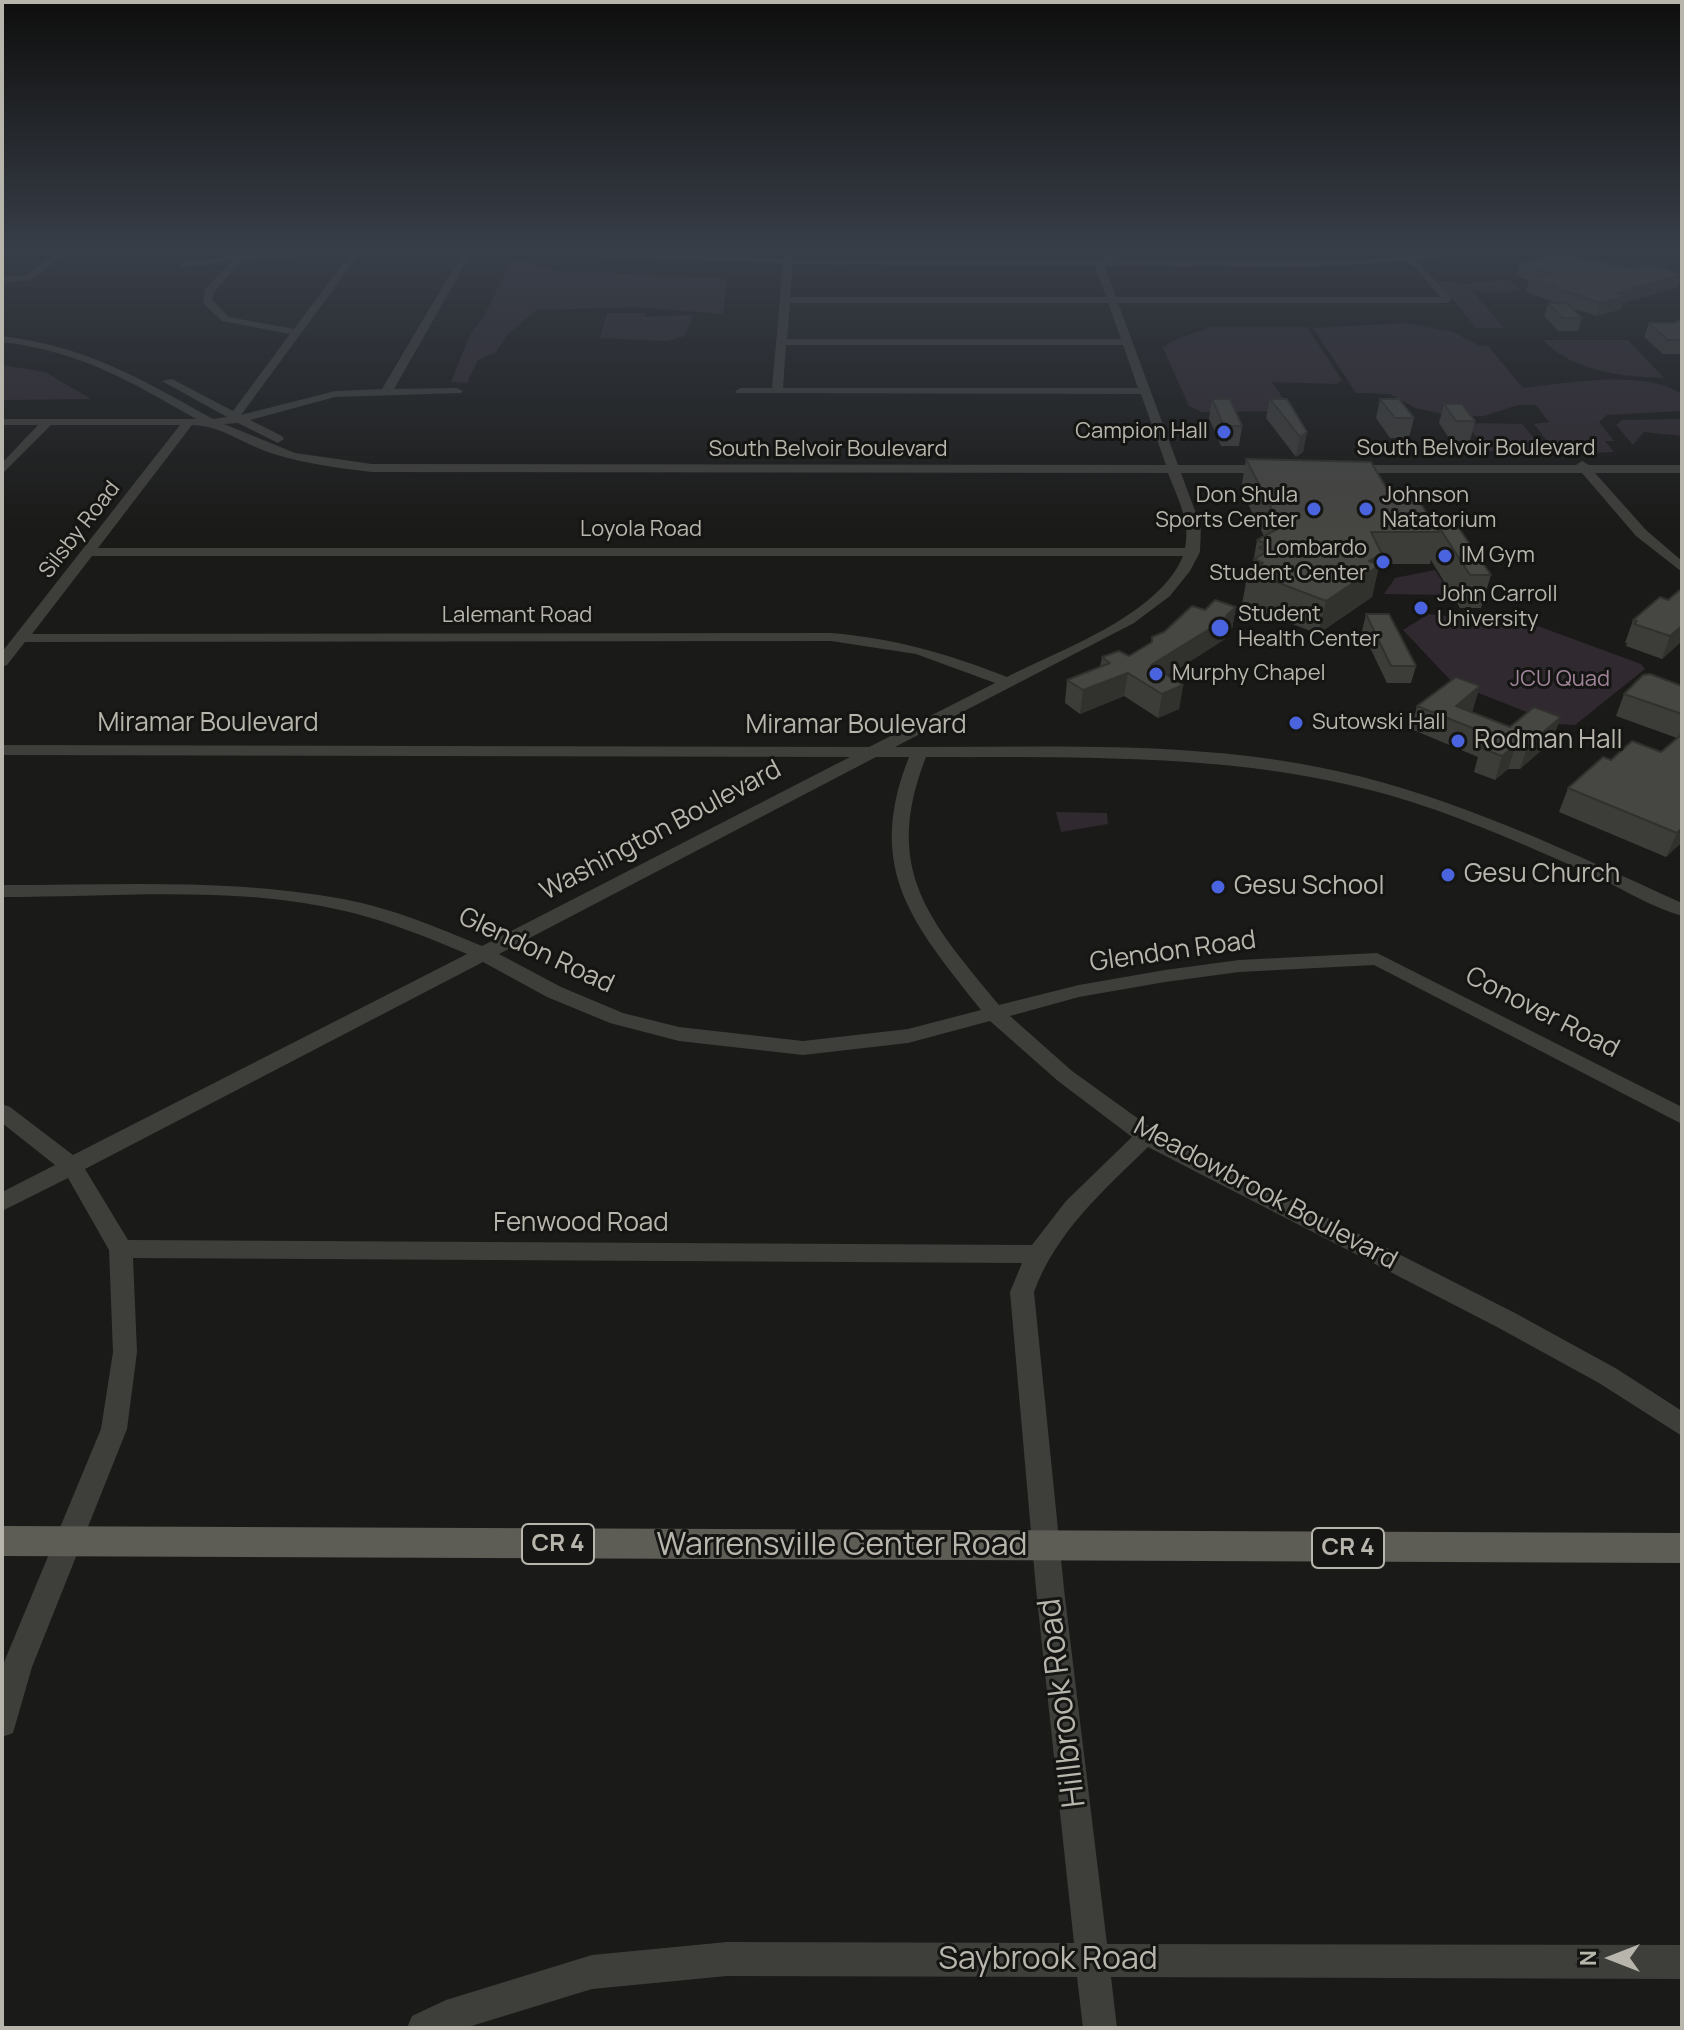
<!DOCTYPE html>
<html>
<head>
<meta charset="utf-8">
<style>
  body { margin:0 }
  #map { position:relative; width:1684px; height:2030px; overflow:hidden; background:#1a1a18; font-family:Manrope,sans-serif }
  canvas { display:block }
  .frame { position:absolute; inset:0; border:4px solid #b8b6ac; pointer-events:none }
  .north { position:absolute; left:1572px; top:1918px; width:80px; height:80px; -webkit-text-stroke:6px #151513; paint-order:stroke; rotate:270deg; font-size:22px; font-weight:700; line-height:32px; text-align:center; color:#b8b6ac }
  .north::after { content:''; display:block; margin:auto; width:28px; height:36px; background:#b8b6ac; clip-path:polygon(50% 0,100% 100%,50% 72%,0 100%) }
</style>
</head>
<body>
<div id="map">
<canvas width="1684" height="2030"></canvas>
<div class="frame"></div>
<div class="north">N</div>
</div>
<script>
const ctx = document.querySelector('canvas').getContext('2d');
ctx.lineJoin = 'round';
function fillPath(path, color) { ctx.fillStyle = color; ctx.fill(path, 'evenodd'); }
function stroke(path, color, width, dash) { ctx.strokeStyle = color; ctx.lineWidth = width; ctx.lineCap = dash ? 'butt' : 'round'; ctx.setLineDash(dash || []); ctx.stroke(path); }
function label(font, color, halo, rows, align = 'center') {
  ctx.font = font + ' Manrope,sans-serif'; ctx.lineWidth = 6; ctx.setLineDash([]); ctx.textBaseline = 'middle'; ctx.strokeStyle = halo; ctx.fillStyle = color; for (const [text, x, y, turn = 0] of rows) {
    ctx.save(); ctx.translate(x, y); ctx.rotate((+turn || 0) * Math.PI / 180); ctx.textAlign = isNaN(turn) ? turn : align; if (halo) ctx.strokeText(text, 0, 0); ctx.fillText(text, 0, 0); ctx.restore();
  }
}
const green = new Path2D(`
  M520 259 554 271 721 278 727 282 723 314 636 307 536 310 507 335 496 352 478 360 467 383 451 382 471 332 482 320 511 262Z
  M1502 280 1510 281 1520 290 1496 293 1471 290 1504 328H1476L1438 281 1465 284Z
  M607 313H645V317L693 315 685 336 667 341 600 338Z
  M1406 323 1453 332 1478 345 1488 346 1523 388C1567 383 1643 369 1682 394V411L1607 415 1599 422 1614 441H1605L1614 452 1563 454 1555 451 1534 424 1549 422 1536 405H1518L1484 416H1453L1415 408 1390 394 1356 393 1313 328Z
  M1211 327H1307L1342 380 1336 384 1272 382 1292 411 1202 412 1189 406 1163 348 1170 342Z
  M1543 340H1628L1664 378C1623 377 1572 371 1543 340Z
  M2 365 45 372 91 399 2 400Z
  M1682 419V436L1644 432 1633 445 1616 425 1622 420Z
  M1470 423 1522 424 1545 451H1487L1467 425Z
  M1435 570 1451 595 1384 594 1395 578Z
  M1429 614 1535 625 1641 664 1645 669 1575 725 1557 724 1453 683 1403 630Z
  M1056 812 1107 813 1108 824 1061 832Z`);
const minor = new Path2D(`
  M63 248H73L32 280 2 283V277L26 275Z
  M355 248 558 249 784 258V251L789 248 794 251 793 259 1097 260 1122 248H1133L1112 260H1353L1486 248 1416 261 1452 298 1448 303H1118L1178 465H1270L1276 469 1270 473H1181L1201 527 1200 552 1190 571 1170 596 1134 623 895 747C1042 748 1192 739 1337 771 1458 798 1570 852 1682 903V916C1654 908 1626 891 1599 878 1546 854 1492 830 1436 810 1269 751 1101 758 926 757 881 871 931 922 999 1005L1079 985 1165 970 1239 960 1377 953 1682 1107V1124L1374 965 1239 972 1165 982 1079 997 1010 1016 1072 1071 1154 1130 1515 1313 1617 1369 1682 1411V1436L1599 1383 1497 1327 1148 1147C1103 1191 1056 1232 1034 1292L1064 1589 1107 1944 1682 1945V1979L1111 1977 1117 2028H1083L1077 1977 727 1976 592 1989 465 2028H407L412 2016 446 2000 592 1955 727 1942 1074 1943 1036 1589 1010 1292 1022 1263 133 1258 137 1352 127 1429 32 1667 13 1733 2 1737V1667L101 1429 113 1352 109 1250 68 1178 2 1211V1192L55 1165 2 1123V1104L10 1107 73 1155 467 954C427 937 387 921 345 911 237 885 113 897 2 897V885C116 885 231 878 343 899 391 908 437 927 482 946L850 757 2 755V745L869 747 995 683 916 654 831 641 25 642 7 665 2 667V652L180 425H51L2 474V463L38 425H2V419H196C128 380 82 352 2 342V336C88 347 139 378 213 419L227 417 162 381 172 379 233 411 290 334 222 321 203 303 205 290 230 262 182 267 179 262 236 255 242 251 246 254ZM463 252 382 389 335 391 241 415 360 253ZM472 252 783 264 772 388H741L735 391 737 393 1141 394 1166 465 372 464 295 453 224 424 238 423 278 443 284 439 282 436 250 420 335 397 461 393 463 391 457 388 394 389ZM350 254 294 329 229 317 212 300 215 291 241 260ZM1404 262 1416 268 1440 297H1116L1105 266 1310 267ZM793 264 1095 266 1106 297H790ZM790 303H1108L1121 339H787ZM786 345H1123L1138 388H783ZM192 425C221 425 246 446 274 454 306 464 339 468 372 472L1168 473C1177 497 1191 522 1185 548H98ZM92 556H1183C1159 615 1062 649 1007 677 949 654 893 638 831 633L32 634ZM876 757H909C864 870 914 925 981 1010L908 1029 803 1041 679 1027 623 1013 561 987 499 954ZM483 962 547 997 610 1023 679 1041 803 1055 908 1043 990 1021 1058 1081 1132 1137 1066 1201 1032 1245 128 1240 85 1169Z
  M1582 461 1589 465H1682V473H1595L1646 530 1682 561V572L1636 536 1582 473H1350L1344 469 1350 465H1576Z`);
const major = new Path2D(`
  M2 1526 1682 1533V1563L2 1556Z`);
const wall = new Path2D(`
  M1520 263 1678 287 1623 303 1622 309 1596 316 1573 308 1582 318 1578 331H1558L1544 316 1548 303H1557L1526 292 1529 281 1516 276Z
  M1682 319V354H1663L1644 337 1649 323H1673Z
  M1212 399 1242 426 1239 446H1221L1209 418Z
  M1270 399 1307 432 1303 452 1296 457 1266 418Z
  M1380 399 1414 418 1409 438H1390L1376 418Z
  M1444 404 1475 421 1470 441H1451L1439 423Z
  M1246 459 1394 501 1434 525 1435 521 1491 575 1481 608H1460L1431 560 1430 564H1379L1372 597 1318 634 1242 604 1248 571 1252 569 1257 540 1264 536 1241 490Z
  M1682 589V641L1662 659 1626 646 1627 643H1625L1633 620 1668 600Z
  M1236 607 1232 629 1226 635 1225 639 1167 676 1183 685 1179 709 1158 718 1124 696 1080 714 1065 703 1067 680 1100 667 1102 657 1129 656 1151 643 1152 637Z
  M1366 614 1416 666 1411 683H1387L1362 631Z
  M1682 686V842L1666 857 1559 812 1568 788 1611 760 1661 752 1677 738 1616 716 1624 694Z
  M1417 706 1473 710 1471 711 1510 727 1552 741 1520 769H1508L1495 780 1474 772 1478 757 1411 729Z`);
const shadedWall = new Path2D(`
  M1682 275 1678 287 1623 303 1622 309 1596 316 1600 303 1617 293Z
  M1307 432 1303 452 1296 457 1300 437Z
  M1382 554 1372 597 1318 634 1326 601 1369 561Z
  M1236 607 1232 629 1226 635 1225 639 1150 687 1151 665Z
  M1682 623V641L1662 659 1670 636Z
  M1128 673 1124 696 1080 714 1083 690Z
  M1183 685 1179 709 1158 718 1162 694Z
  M1480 686 1473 710 1458 722 1456 706Z
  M1561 717 1552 741 1520 769 1528 745Z
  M1516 745 1508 769 1495 780 1502 756Z
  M1682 828V842L1666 857 1677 833Z`);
const building = new Path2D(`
  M1560 253 1628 268 1651 264 1682 275 1617 293 1626 296 1600 303 1530 279 1551 274 1520 263Z
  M1548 303H1567L1582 318H1562Z
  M1682 319V340H1668L1649 323H1673Z
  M1212 399H1230L1242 426H1224Z
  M1270 399H1287L1307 432 1300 437Z
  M1380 399H1399L1414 418H1395Z
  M1444 404H1462L1475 421H1456Z
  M1246 459 1371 462 1394 501H1419L1439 532H1371L1382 554 1369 561 1380 565 1326 601 1248 571 1263 563 1254 559 1268 551 1259 548 1267 544 1257 540 1281 527Z
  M1435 521H1454L1491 575H1470Z
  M1681 589H1682V626L1670 636 1634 624 1637 621 1633 620 1660 597 1668 600Z
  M1215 600 1236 607 1226 616 1229 617 1151 665 1183 685 1162 694 1128 673 1083 690 1067 680 1110 663 1102 657 1119 651 1129 656 1152 642V637L1164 632 1192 606 1205 610Z
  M1366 614H1389L1416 666H1391Z
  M1650 674 1682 686V714L1624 694 1643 675Z
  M1456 677 1480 686 1456 706 1510 727 1534 707 1561 717 1528 745H1516L1502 756 1481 748 1495 737 1417 706Z
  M1682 734V828L1677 833 1568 788 1603 757 1611 760 1632 741 1661 752Z`);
const markers = [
  [1224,432,8,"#4a64e0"],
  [1314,509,8,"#4a64e0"],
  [1366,509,8,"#4a64e0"],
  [1445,556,8,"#4a64e0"],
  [1383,562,8,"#4a64e0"],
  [1421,608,8,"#4a64e0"],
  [1220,628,10,"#4a64e0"],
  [1156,674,8,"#4a64e0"],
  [1296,723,8,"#4a64e0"],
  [1458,741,8,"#4a64e0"],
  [1448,875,8,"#4a64e0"],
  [1218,887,8,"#4a64e0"]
];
const farPoinames = [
  ["Campion Hall",1208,432,"right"],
  ["Don Shula",1298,496,"right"],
  ["Sports Center",1298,521,"right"],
  ["Johnson",1382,496],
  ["Natatorium",1382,521],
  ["Lombardo",1367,549,"right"],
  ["Student Center",1367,574,"right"],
  ["IM Gym",1461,556],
  ["John Carroll",1437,595],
  ["University",1437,620],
  ["Student",1238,615],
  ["Health Center",1238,640],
  ["Murphy Chapel",1172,674],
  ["Sutowski Hall",1312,723]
];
const farStreetnames = [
  ["South Belvoir Boulevard",1476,449],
  ["South Belvoir Boulevard",828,450],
  ["Silsby Road",80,530,-52],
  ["Loyola Road",641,530],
  ["Lalemant Road",517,616]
];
const farParknames = [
  ["JCU Quad",1560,680]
];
const shields = [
  [558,1544,72],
  [1348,1548,72]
];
const shieldNames = [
  ["CR 4",558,1544],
  ["CR 4",1348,1548]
];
const streetNames = [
  ["Miramar Boulevard",208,724],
  ["Miramar Boulevard",856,726],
  ["Washington Boulevard",661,831,-28],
  ["Glendon Road",536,951,25],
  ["Glendon Road",1173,952,-8],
  ["Conover Road",1542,1013,27],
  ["Meadowbrook Boulevard",1265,1194,28],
  ["Fenwood Road",581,1224]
];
const poiNames = [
  ["Rodman Hall",1474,741],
  ["Gesu Church",1464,875],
  ["Gesu School",1234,887]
];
const nearStreetnames = [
  ["Warrensville Center Road",842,1546],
  ["Hillbrook Road",1063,1703,-97],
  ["Saybrook Road",1048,1960]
];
fillPath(green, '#30292f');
fillPath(minor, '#3e3e3a');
fillPath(major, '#5d5d56');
fillPath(wall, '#3c3c39');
fillPath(shadedWall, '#31312e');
fillPath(building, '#464642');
stroke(building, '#31312e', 2);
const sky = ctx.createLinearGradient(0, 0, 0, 532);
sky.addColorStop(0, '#0e0e0d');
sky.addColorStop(0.47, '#383e48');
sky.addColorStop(1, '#383e4800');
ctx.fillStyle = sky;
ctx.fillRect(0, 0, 1684, 532);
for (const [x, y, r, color] of markers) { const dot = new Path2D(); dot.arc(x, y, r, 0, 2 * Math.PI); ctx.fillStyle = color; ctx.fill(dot); stroke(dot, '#151513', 3); }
label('22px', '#b8b6ac', '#151513', farPoinames, 'left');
label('22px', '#b8b6ac', '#151513', farStreetnames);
label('22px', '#a1859b', '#151513', farParknames);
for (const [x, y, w] of shields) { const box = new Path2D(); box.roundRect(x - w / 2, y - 20, w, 40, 6); ctx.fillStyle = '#151513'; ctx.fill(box); stroke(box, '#b8b6ac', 2); }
label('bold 24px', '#b8b6ac', null, shieldNames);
label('26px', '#b8b6ac', '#151513', streetNames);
label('26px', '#b8b6ac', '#151513', poiNames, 'left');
label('32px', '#b8b6ac', '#151513', nearStreetnames);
</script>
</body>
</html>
